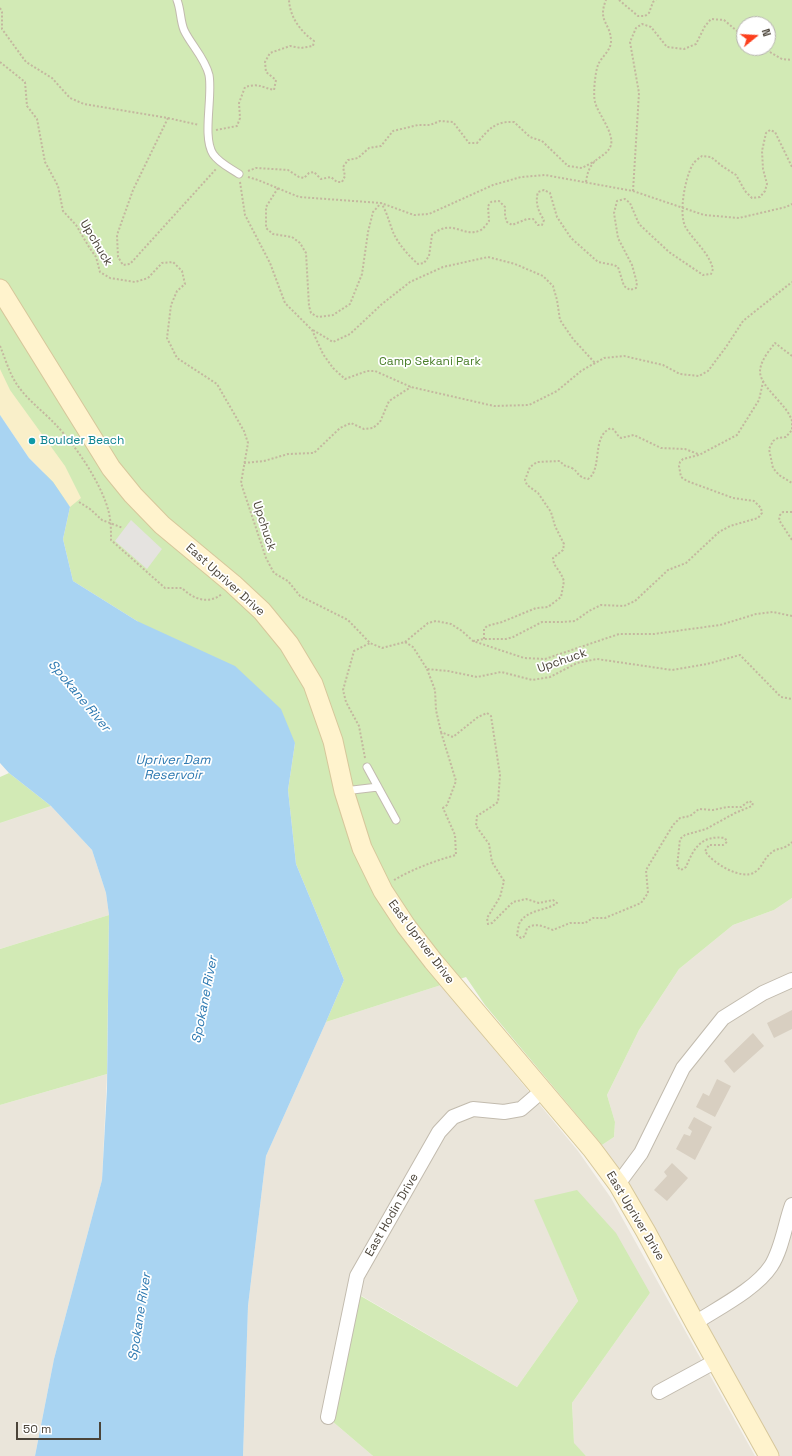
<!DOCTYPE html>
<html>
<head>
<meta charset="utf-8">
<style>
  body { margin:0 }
  #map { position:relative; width:792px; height:1456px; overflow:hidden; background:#f6f3ec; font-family:"Space Grotesk",sans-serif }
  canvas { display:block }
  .north { position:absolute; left:736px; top:16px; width:40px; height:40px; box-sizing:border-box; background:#fff; border:1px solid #b7b4b0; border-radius:50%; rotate:72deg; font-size:11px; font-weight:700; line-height:16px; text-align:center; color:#4b4439 }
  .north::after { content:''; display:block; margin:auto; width:14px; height:18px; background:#fc3f1d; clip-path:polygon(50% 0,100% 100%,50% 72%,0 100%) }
  .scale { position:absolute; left:16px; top:1422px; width:85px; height:18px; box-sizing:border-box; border:2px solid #4b4439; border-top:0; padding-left:5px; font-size:12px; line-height:14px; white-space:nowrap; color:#4b4439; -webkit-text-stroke:3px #fff; paint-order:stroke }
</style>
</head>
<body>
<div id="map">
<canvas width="792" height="1456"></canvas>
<div class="north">N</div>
<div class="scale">50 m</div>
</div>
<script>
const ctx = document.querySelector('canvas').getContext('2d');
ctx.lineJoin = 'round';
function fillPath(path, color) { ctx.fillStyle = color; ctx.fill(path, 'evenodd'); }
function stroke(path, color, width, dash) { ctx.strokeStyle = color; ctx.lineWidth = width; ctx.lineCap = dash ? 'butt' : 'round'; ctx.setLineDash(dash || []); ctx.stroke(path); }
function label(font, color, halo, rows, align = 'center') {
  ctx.font = font + ' "Space Grotesk",sans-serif'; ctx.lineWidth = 3.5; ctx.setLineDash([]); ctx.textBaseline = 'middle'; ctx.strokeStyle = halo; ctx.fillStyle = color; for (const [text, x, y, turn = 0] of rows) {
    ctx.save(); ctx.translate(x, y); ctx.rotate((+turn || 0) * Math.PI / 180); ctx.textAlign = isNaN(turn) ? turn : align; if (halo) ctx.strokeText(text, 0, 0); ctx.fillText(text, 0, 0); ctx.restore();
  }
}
const residential = new Path2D(`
  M51 806 92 850 106 893 109 915 0 949V823Z
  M792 898V1456H779L602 1145 614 1137 615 1122 607 1095 639 1030 679 969 733 925 774 910Z
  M441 985 578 1151 611 1198 755 1456H586L574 1444 572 1403 650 1293 535 1200 578 1301 517 1387 360 1295 332 1421 373 1456H243L248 1306 266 1156 326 1022Z
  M107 1074 102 1180 54 1359 35 1456H0V1105Z`);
const green = new Path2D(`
  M0 0H792V898L774 910 733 925 679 969 639 1030 607 1095 615 1122 614 1137 602 1145 485 1005 466 977 326 1022 344 980 296 864 288 790 295 743 137 621 73 581 63 539 70 507 0 415ZM744 24H768V48H744Z
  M9 773 51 806 0 823V777Z
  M109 915 107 1074 0 1105V949Z
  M577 1190 616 1233 650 1293 572 1403 574 1443 586 1456H373L332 1421 359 1295 517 1387 578 1301 534 1200Z`);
const sand = new Path2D(`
  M0 369 10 390 65 466 81 498 70 507 53 482 29 458 0 415Z`);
const parking = new Path2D(`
  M131 520 162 549 147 569 115 541Z`);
const water = new Path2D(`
  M0 415 29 458 53 482 70 507 63 539 73 581 137 621 235 666 281 709 295 743 288 790 296 864 344 980 326 1022 266 1156 248 1306 243 1456H35L54 1359 102 1180 107 1089 109 915 106 893 92 850 51 806 9 773 0 763Z`);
const building = new Path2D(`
  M792 1010V1029L774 1038 767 1023Z
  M753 1033 764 1046 734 1073 724 1061Z
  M717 1079 731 1086 715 1117 696 1107 703 1093 709 1096Z
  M694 1117 712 1127 695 1160 676 1149 684 1134 690 1136 692 1131 688 1128Z
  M672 1163 688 1178 667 1201 654 1190 667 1176 664 1172Z`);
const path = new Path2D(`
  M619 0 638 16H645L649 13 653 2 656 0
  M0 8 2 12V29L26 62 52 78 70 98 84 104 168 118 199 125
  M763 48 782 59 792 60
  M0 62 25 82 27 106 37 119 45 162 58 186 63 211 76 225 89 247 96 257 100 272 110 278 135 282 148 278 162 263 173 262 182 271 185 284 177 291 171 305 167 338 177 358 217 384 244 431 248 443 241 483 266 558 274 573 288 581 300 596 348 620 370 643 382 648 405 642 413 647 427 669 448 671 477 677 501 672 532 680 550 677 577 663 597 659 672 670 707 664 740 655 781 697 792 699
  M168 118 133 190 117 235 118 257 123 265 130 264 216 169
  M216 130 237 126 240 118 239 103 245 87C260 83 260 87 274 90L276 80 266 72 265 62 270 53 290 46 301 48 313 46 314 41C300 31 290 17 289 0
  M248 171 256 168 288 170 299 177 304 178 309 173 314 172 321 179 331 177 337 182H342L345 176 343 167 348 160 358 158 369 148 381 146 393 131 418 125H430L440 121 453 122 469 143H477C489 129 495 121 514 122L530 137 542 141 568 166 582 168 595 161
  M248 177 258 180 299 197 381 203 414 215 429 214 493 185 521 177 545 175 633 191 704 215 739 218 786 207 792 204
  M240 182 245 215 270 263 285 303 312 330 323 354 333 368 345 379 367 371H375L411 387 494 406 529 405 557 391 581 371 604 358 624 356 663 365 680 374 699 376 708 371 726 347 743 321 792 282
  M586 182C587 174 589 168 594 162 600 156 608 154 611 145 614 132 598 114 595 102 593 94 595 73 598 65 601 57 611 51 611 41 611 23 597 22 606 0
  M278 188 266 207V228L273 234 292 237 300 243 306 253 309 306 311 313 318 317 333 315 350 304 362 274 368 232 373 212 381 203C387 212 389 222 393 232 398 244 409 256 418 264L424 263 429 256 432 235C453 217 463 239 481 230 484 228 487 224 489 221L488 206 491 202 499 201 505 207V216L507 222 512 225 527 219H533L538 225H542L544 220C538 211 535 202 538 192L544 190 550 193 557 217 571 238 598 262 614 265 618 267 624 286 630 290 636 288 637 283 632 265 618 238 614 213 617 201 625 199 630 203 639 224 669 252 703 275 711 274 713 269C709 253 695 242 686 228 678 215 685 177 693 164 695 161 699 158 702 156L711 157 722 166 736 175 745 191 752 198 760 197 765 191 767 184 763 169 762 151 766 133 770 130 775 132 792 167
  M633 191 639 93 630 42 636 28 642 24 651 27 667 47 684 49 696 44 705 26 711 19 724 20 744 37
  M313 330 333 342 350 334 382 304 410 282 443 267 488 257 515 264 543 276 553 286 557 300 560 320 573 339 595 363
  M0 346C5 358 9 372 16 383 26 399 43 411 56 425 76 446 102 484 109 513 111 522 111 531 111 540L165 588H182C193 599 208 605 222 594
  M792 356 775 343C769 351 760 361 760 372 761 388 787 404 792 421 792 424 792 428 792 430L786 437 778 438 773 441 769 449 773 468 779 475 792 483
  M244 463 264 461 288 454 314 453 340 428 351 423 364 429 373 428 380 422 389 401 411 387
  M79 502 90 509 102 520 123 528
  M792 512H783L780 515 779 520 792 540
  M484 639V629L487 626 502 622 536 608 548 607 561 597 564 581 561 574 554 564 553 558 563 550 564 544 555 526 551 512 538 493 527 485 525 480 530 467 537 462 560 461C566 468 565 465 572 468 579 472 577 477 588 479 603 469 591 436 611 428 616 430 616 435 621 438L634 435 661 448 685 449 698 454
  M473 641 484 639H506L513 637 542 622H562L575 621 589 611 601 605 624 606 635 601 668 570 686 563 719 532 730 526 758 518 762 513 761 508 754 501 733 498 687 481 681 477 679 466 680 462 683 459 699 455 737 435 759 400 763 382
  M405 642 428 623 436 621 451 624 462 631 473 641 524 658 545 659 619 634H654L720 625 756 614 773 612 792 616
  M427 669 435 690 436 710 441 732 453 737 478 717 487 713 491 716 500 775 498 802 491 807 477 816 476 826 489 844 492 862 504 881 500 897 487 918 488 924 492 923 513 902 526 899 539 903 553 900 557 903C546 911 529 909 520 922 518 926 518 931 517 935L521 938 525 936 527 928C536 922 544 927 553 930L570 923H585L593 918H605L641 903 648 893 646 870 673 825 680 818 690 816 699 809 713 810 727 807H741L749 801 753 803 752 806 735 813 706 829 685 835 680 839 677 867 681 870 686 867C694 847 702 835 725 838L727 842 723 845H709L705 851C712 863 742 881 755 872 762 868 764 858 771 853 777 847 783 851 792 842
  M365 758 359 726 346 702 343 690 354 651 370 643
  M394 880C413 869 434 861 456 855L455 835 443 808 447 805 456 781 441 732`);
const lane = new Path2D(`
  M177 0C181 10 180 20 184 30 191 45 205 58 209 75 213 96 202 137 213 154 219 163 230 168 239 174
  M367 767 396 820
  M344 791 378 787`);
const street = new Path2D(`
  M618 1184 641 1153 683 1068 723 1018 763 993 792 980
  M695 1323C718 1308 756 1289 771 1266 782 1249 785 1224 792 1205
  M659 1392 716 1361
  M328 1417 357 1276 439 1132 453 1117 473 1109 504 1112 521 1109 543 1090`);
const secondary = new Path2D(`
  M0 289 111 468 133 495 162 525 233 584 262 611 289 644 313 684 333 741 344 791 362 848 383 891 406 926 433 961 592 1149 618 1184 646 1232 695 1323 769 1456`);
const markers = [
  [32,441,4,"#0f9aa8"]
];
const streetNames = [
  ["Upchuck",96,243,59],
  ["Upchuck",264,526,72],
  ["East Upriver Drive",225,580,42],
  ["Upchuck",562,661,-19],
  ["East Upriver Drive",421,942,53],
  ["East Hodin Drive",392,1215,-60],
  ["East Upriver Drive",635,1216,59]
];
const parkNames = [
  ["Camp Sekani Park",430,362]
];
const cultureNames = [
  ["Boulder Beach",40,441]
];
const waterNames = [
  ["Spokane River",79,696,50],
  ["Upriver Dam",173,760],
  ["Reservoir",173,775],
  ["Spokane River",205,1000,-79],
  ["Spokane River",140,1317,-81]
];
fillPath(residential, '#eae5da');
fillPath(green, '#d2eab5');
fillPath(sand, '#f9efc9');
fillPath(parking, '#e5e3e0');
fillPath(water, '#a9d4f2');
fillPath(building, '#d8cfc1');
stroke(lane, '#c2bbae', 9);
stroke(street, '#c2bbae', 16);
stroke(secondary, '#d6c79b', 21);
stroke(path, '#c4b79f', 2, [2, 2]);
stroke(lane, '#fff', 7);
stroke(street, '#fff', 14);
stroke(secondary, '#fff3cd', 19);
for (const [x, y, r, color] of markers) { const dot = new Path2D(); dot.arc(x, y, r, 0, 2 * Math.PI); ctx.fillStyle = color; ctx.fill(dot); stroke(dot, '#fff', 1.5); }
label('12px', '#4b4439', '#fff', streetNames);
label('12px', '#4a7f2a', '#fff', parkNames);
label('12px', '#0d838f', '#fff', cultureNames, 'left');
label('italic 13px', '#2e7ab2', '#fff', waterNames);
</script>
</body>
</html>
